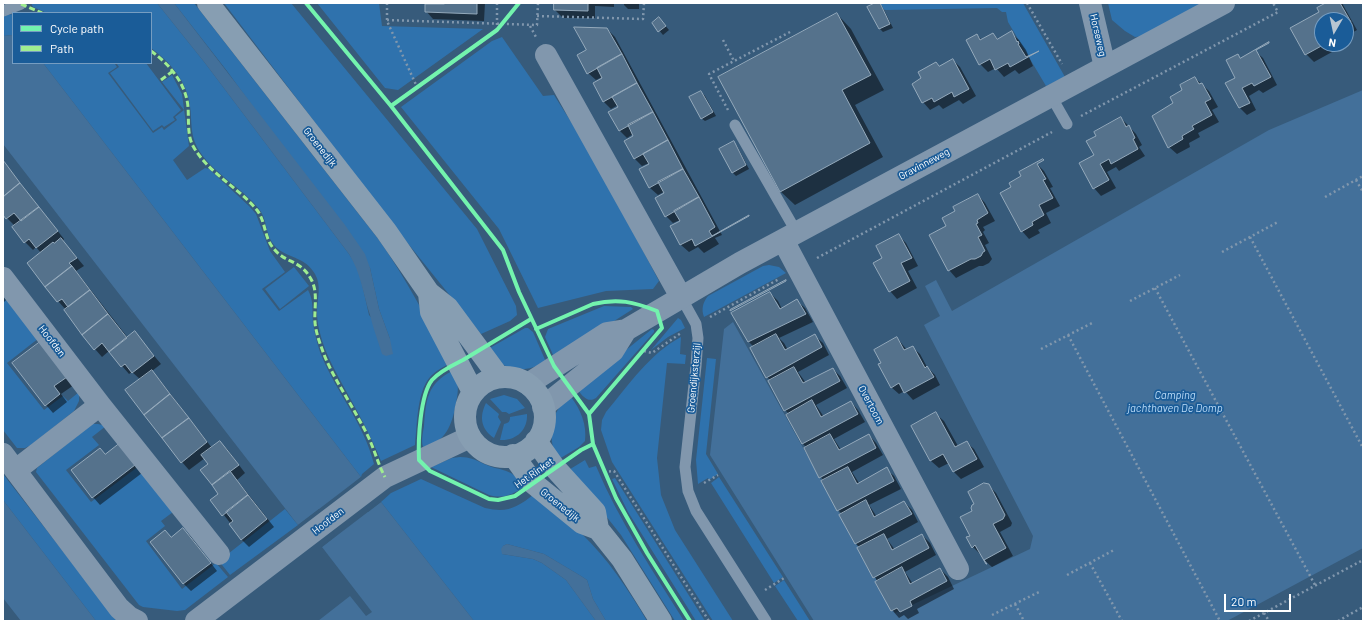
<!DOCTYPE html>
<html>
<head>
<meta charset="utf-8">
<style>
  body { margin:0 }
  #map { position:relative; width:1366px; height:624px; overflow:hidden; background:#375b7b; font-family:Barlow,sans-serif }
  canvas { display:block }
  .frame { position:absolute; inset:0; border:4px solid #fff; pointer-events:none }
  .legend { position:absolute; left:12px; top:12px; width:140px; height:52px; box-sizing:border-box; background:#1a5c98; border:1px solid #769dc1; margin:0; padding:5px 7px; list-style:none; font-size:12px; color:#fff }
  .legend li { display:flex; align-items:center; gap:8px; height:20px }
  .legend b { width:20px; border:1px solid #769dc1 }
  .north { position:absolute; left:1314px; top:12px; width:40px; height:40px; box-sizing:border-box; background:#1a5c98; border:1px solid #769dc1; border-radius:50%; rotate:189deg; font-size:11px; font-weight:700; line-height:16px; text-align:center; color:#fff }
  .north::after { content:''; display:block; margin:auto; width:14px; height:18px; background:#b9c6d1; clip-path:polygon(50% 0,100% 100%,50% 72%,0 100%) }
  .scale { position:absolute; left:1224px; top:594px; width:67px; height:18px; box-sizing:border-box; border:2px solid #fff; border-top:0; padding-left:5px; font-size:12px; line-height:14px; white-space:nowrap; color:#fff; -webkit-text-stroke:3px #1a5c98; paint-order:stroke }
</style>
</head>
<body>
<div id="map">
<canvas width="1366" height="624"></canvas>
<div class="frame"></div>
<ul class="legend">
<li><b style="height:5px;background:#73f3ae"></b>Cycle path</li>
<li><b style="height:5px;background:#9fed91"></b>Path</li>
</ul>
<div class="north">N</div>
<div class="scale">20 m</div>
</div>
<script>
const ctx = document.querySelector('canvas').getContext('2d');
ctx.lineJoin = 'round';
function fillPath(path, color) { ctx.fillStyle = color; ctx.fill(path, 'evenodd'); }
function stroke(path, color, width, dash) { ctx.strokeStyle = color; ctx.lineWidth = width; ctx.lineCap = dash ? 'butt' : 'round'; ctx.setLineDash(dash || []); ctx.stroke(path); }
function label(font, color, halo, rows, align = 'center') {
  ctx.font = font + ' Barlow,sans-serif'; ctx.lineWidth = 3.5; ctx.setLineDash([]); ctx.textBaseline = 'middle'; ctx.strokeStyle = halo; ctx.fillStyle = color; for (const [text, x, y, turn = 0] of rows) {
    ctx.save(); ctx.translate(x, y); ctx.rotate((+turn || 0) * Math.PI / 180); ctx.textAlign = isNaN(turn) ? turn : align; if (halo) ctx.strokeText(text, 0, 0); ctx.fillText(text, 0, 0); ctx.restore();
  }
}
const green = new Path2D(`
  M31 3H157L205 63 349 254 356 265 360 275 369 315 390 339 379 309 370 268 227 71 174 3H194L379 240C406 278 427 320 450 362L449 364C441 368 432 373 427 381 417 397 417 426 415 445L381 461C371 436 359 414 346 391 336 372 325 354 320 333 318 326 317 319 317 312 317 299 322 286 315 274 305 257 291 259 278 249 264 237 269 222 259 209 242 187 210 172 197 147 190 134 192 120 190 106 187 81 170 62 151 48V13H47L33 7Z
  M224 3H291L477 229 516 306 517 315 510 321 481 334 393 225Z
  M317 3H379L382 26 483 29 398 90 385 88Z
  M873 3H1023L1065 77 1046 86 1008 22 1006 12H1002L997 8 886 10 876 8Z
  M1108 3H1202L1144 36 1135 37 1125 31 1112 20Z
  M13 14V35L3 36V16Z
  M502 37 543 96 554 95 592 155 659 281 653 289 606 291 538 308 499 229 401 107 492 41Z
  M43 63H116L115 64 117 67 108 73 153 133 162 127 164 130 177 120 175 117 184 110 162 82 172 75 182 94 189 146 173 160 187 180 205 168 209 169 249 206 256 214 270 251 285 272 262 289 279 311 308 290C314 301 312 310 313 322 314 332 317 342 320 352 335 391 364 423 374 464L362 474 361 477Z
  M119 63H146L181 110 173 117 175 120 164 127 162 125 153 131 110 73 119 67 117 64Z
  M769 265 779 267 786 273 704 317C701 309 703 302 708 296L763 266Z
  M294 267 309 286 280 309 265 289Z
  M3 294 39 338 7 363 44 410 63 396 68 401 79 392V401L74 411 31 445 25 448H17L3 430Z
  M604 306 631 307 633 309 556 358 554 357 545 337 548 329Z
  M678 318 681 320 685 328 668 337 651 350Z
  M525 328H528L533 332 546 362C530 370 513 374 498 361 494 358 491 353 488 349Z
  M652 329 654 330V332L596 398C588 403 583 397 578 390L579 388Z
  M681 337 680 354 686 355 685 364 667 363 657 458 661 495 675 530 733 621H713L612 462 601 430 602 420 606 412C628 386 650 353 681 337Z
  M707 358 716 359 706 454 718 474 709 480 708 478 698 484 696 460Z
  M452 371C454 374 457 378 457 382 459 389 457 397 456 404 452 424 446 443 423 447 421 441 423 432 424 426 426 400 427 384 452 371Z
  M504 395 517 399 525 408 509 414 506 412H502L490 399Z
  M571 397C581 410 587 425 585 441L579 447 559 459 553 449 551 434 556 413 560 406Z
  M486 403 499 414 498 417 501 422 494 438C481 429 479 417 486 403Z
  M527 414C528 430 516 441 500 440L504 424C509 423 510 421 510 417Z
  M92 424H98L106 426 92 437 99 445 66 470 91 502 139 466 173 512 161 521 165 526 146 541 182 589 216 563 228 577 185 610 177 611 143 607 139 605 36 472 37 468Z
  M460 457C470 457 476 460 484 464 502 472 512 467 524 487 512 495 503 499 489 495L431 467 452 458Z
  M585 460 589 468 596 466C619 521 653 571 684 621H675L621 535 602 511 567 471Z
  M3 474 117 621H96L3 500Z
  M719 477 783 577 774 583 711 483Z
  M615 478 705 621H696L628 512 612 479Z
  M421 479 485 508C507 513 517 508 534 494 550 507 567 519 581 533 608 559 628 589 647 621H606L593 599 587 580 581 576 544 554 507 544 503 546 502 554 533 559 542 563 566 580 596 621H474L381 502 391 493Z
  M285 509 298 525 230 575 219 561Z
  M784 580 810 621H798L775 586Z`);
const water = new Path2D(`
  M157 3H174L345 225 365 254 370 268 379 309 390 339 393 354 386 356 382 354C378 341 373 328 370 315 363 294 361 273 349 254L205 63Z
  M13 35V63H43L361 477 350 486 368 512 381 502 474 621H318L350 596 366 616 372 612 322 547 337 535 319 509 298 525 3 144V36Z
  M1363 90V548L1227 621H814L710 455 724 329 733 322 895 613 1030 549 1033 536 924 325 940 316 925 286 936 280 952 311 1269 130Z
  M3 500 96 621H21L3 598Z
  M507 544 544 554 581 576 587 580 593 599 606 621H596L566 580 542 563 533 559 502 554 501 549 503 546Z`);
const pier = new Path2D(`
  M361 477 362 478 352 486 368 510 380 500 381 502 322 547 321 546 335 535 319 511 299 527 298 525Z`);
const shadow = new Path2D(`
  M445 3H485L484 21 433 19 426 11 445 5Z
  M555 3H614V7L595 6V18H563L555 10Z
  M624 3H639V9H628L624 5Z
  M877 3H879L882 6 893 28 883 32 880 29 868 7Z
  M1328 3H1342L1357 30 1346 36V20H1322V44H1340L1341 47 1314 62 1306 54 1320 13Z
  M837 14 851 29 884 90 855 105 883 157 795 205 780 191Z
  M659 18 669 30 663 35 653 23Z
  M607 29 615 37 722 235 715 238 719 244 704 253 698 247 689 252 681 245 672 227 681 222 680 220 673 223 666 216 668 191 667 190 658 195 650 188 640 170 650 165 649 163 642 166 635 159 625 141 635 136 633 134 627 138 619 130 618 105 611 109 604 102 594 84 604 78 602 77 596 80 588 73V50Z
  M1011 33 1019 40 1026 50 1033 66 1019 74 1015 70 1004 77 996 68 988 72 980 64 977 35 982 40 993 34 998 39Z
  M1255 51 1263 58 1277 85 1263 93 1259 90 1249 96 1256 110 1247 115 1240 108 1237 55 1241 59Z
  M953 60 960 67 976 96 963 104 959 100 943 109 939 105 930 110 923 102V79L936 63 940 67Z
  M1195 78 1209 91 1218 107 1212 110 1219 122 1198 133 1200 137 1189 143 1190 147 1177 154 1169 147 1174 103Z
  M701 92 705 96 716 116 705 121 701 118Z
  M1121 118 1136 134 1142 145 1139 147 1145 156 1119 171 1116 167 1107 172 1116 188 1101 196 1094 188 1097 136Z
  M733 142 737 146 749 169 736 176 732 172Z
  M3 159 5 162 4 163 64 239 63 241 84 266 76 271 128 338 135 333 161 364 152 371 159 379 212 448 219 442 227 449 245 473 237 480 274 527 249 547 241 539 231 524 212 500 220 494 210 464 205 458 189 470 182 462 141 380 132 372 129 374 109 351 102 357 95 349 66 310 58 301 41 253 36 247 33 250 25 242 14 227 15 226 3 214Z
  M1037 164 1044 171 1053 187 1050 188 1060 206 1046 213 1051 223 1038 230 1040 233 1029 239 1022 231 1012 188Z
  M978 195 985 203 995 221 983 227 985 230 983 232 989 243 985 245 992 259 989 263 983 266H979L956 278 949 270 947 226 956 211Z
  M898 235 906 243 918 266 908 271 917 288 897 299 890 291 884 258Z
  M770 293 778 301 782 309 797 301 805 308 813 322 779 338 784 343 788 350 815 336 823 343 829 355 798 372 806 383 833 369 840 376 847 388 816 405 824 417 851 402 858 410 865 422 834 439 841 450 869 435 876 443 883 455 852 472 859 483 886 469 894 476 901 489 869 505 877 517 904 502 912 510 918 522 887 539 895 550 922 535 930 543 936 555 905 572 913 584 940 569 948 577 954 589 917 609 919 613 908 619 904 615 899 618 892 610 860 548 856 544 841 515 842 514 838 510 806 447 803 444 787 415 789 414 785 410 771 381 767 377 754 347 748 341ZM774 301H776L783 313 781 314Z
  M3 294 7 299 3 303Z
  M897 338 907 350 912 347 920 354 927 367 935 375 940 385 913 400 905 391 899 394 891 387 882 363Z
  M40 343 74 385 61 394 67 402 53 413 46 405Z
  M936 414 944 421 958 446 966 442 974 449 984 467 961 479 954 472 949 463 939 468 931 461 913 427Z
  M119 445 142 473 100 505 93 497 100 449 106 455Z
  M988 485 996 493 1012 523 1011 526 1000 532 1013 556 992 567 984 560 981 554H980L972 546V536L973 511 975 504Z
  M183 529 191 537 217 571 191 591 184 584 151 542 172 538Z`);
const building = new Path2D(`
  M444 3H477V14L425 12V4H444Z
  M554 3H588V11L554 10Z
  M875 3H880L890 24 879 29 867 7Z
  M1326 3H1340L1351 22 1346 25V20H1322V44H1325L1305 55 1290 28 1319 12 1317 8Z
  M837 13 871 75 842 90 870 143 780 192 718 77Z
  M659 17 666 26 658 32 652 23Z
  M574 27 607 28 622 54 587 74 577 55 586 50Z
  M1012 31 1017 42 1018 41 1019 44H1018L1026 57 1039 51 1010 67 1008 63 995 70 990 59 979 65 966 40 977 34 980 40 993 33 997 39Z
  M1269 42V43L1256 50 1271 77 1254 86 1252 83 1242 88 1250 103 1239 108 1225 83 1235 78 1226 60 1238 54 1240 58Z
  M622 54 637 83 603 102 593 83 602 78 597 68Z
  M953 59 969 89 954 97 952 92 934 102 932 98 922 103 912 84 921 78 918 72 936 62 939 66Z
  M1195 77 1199 84 1202 83 1211 99 1205 102 1212 115 1192 126 1194 129 1182 136 1183 139 1168 148 1152 116 1173 103 1170 97 1182 90 1180 85Z
  M637 83 653 112 619 131 608 112 618 107 612 97Z
  M701 91 713 112 701 119 689 97Z
  M653 112 668 140 634 159 624 141 633 136 628 125Z
  M1121 117 1126 127 1129 125 1135 138 1133 139 1138 149 1111 164 1109 159 1100 164 1109 180 1093 189 1079 163 1094 155 1086 141 1096 136 1094 132Z
  M668 140 683 169 649 188 639 169 649 164 643 154Z
  M734 141 746 165 732 173 719 149Z
  M1043 159 1044 160 1037 164 1046 179 1043 180 1053 198 1039 205 1044 215 1032 222 1033 225 1021 232 1000 193 1011 187 1009 183 1021 176 1019 172Z
  M3 160 20 183 3 197Z
  M683 169 699 197 665 217 655 198 664 193 658 182Z
  M20 183 39 207 21 221 14 213 6 219 3 215V197Z
  M978 194 988 213 977 220 978 223 976 224 982 235 978 237 985 251 983 252 981 256 975 259H971L948 271 929 235 946 226 942 218 955 211 953 207Z
  M699 197 715 227 709 231 712 236 749 215V216L695 246 692 239 680 245 670 226 680 221 674 211Z
  M39 207 58 231 36 248 29 239 24 243 12 227Z
  M899 234 912 258 901 263 910 281 889 292 873 263 882 258 876 246Z
  M61 238 77 258 69 263 72 266 45 287 27 263 53 242 54 243Z
  M72 266 90 290 68 307 62 299 57 302 45 287Z
  M786 280V281L730 311V310Z
  M90 290 108 314 82 335 64 310Z
  M770 292 780 309 797 299 806 314 748 342 731 313Z
  M108 314 127 338 109 352 102 343 94 350 82 335Z
  M135 331 154 356 132 373 125 364 121 367 109 352Z
  M776 334 785 350 815 334 822 347 766 378 750 348Z
  M897 337 904 350 913 346 925 368 927 366 934 377 904 393 899 383 891 388 878 364 881 363 874 350Z
  M40 342 67 377 54 386 60 394 45 406 12 363Z
  M794 367 803 383 833 368 840 381 784 411 768 381Z
  M152 370 170 394 144 415 125 390Z
  M170 394 189 418 162 438 144 415Z
  M812 400 821 417 851 401 858 414 802 444 786 415Z
  M936 412 955 447 967 441 977 459 953 472 943 454 930 461 911 426Z
  M189 418 207 442 181 463 162 438Z
  M830 434 839 450 869 434 876 448 819 478 804 448Z
  M220 441 239 465 212 485 200 470 208 464 201 455Z
  M119 444 135 465 92 498 71 470 100 448 105 454Z
  M848 467 857 484 887 467 894 481 837 511 821 481Z
  M230 471 248 495 222 516 210 500 218 494 212 485Z
  M984 483 989 484 1005 515 1003 519 993 524 1006 548 984 560 987 564H986L975 545 972 548 966 537 970 536 960 517 972 511 971 508 972 505 974 504 968 492Z
  M248 495 267 519 241 540 229 524 233 521 226 512Z
  M866 500 874 517 904 501 912 514 855 544 839 515Z
  M183 528 211 563 183 584 150 542 165 530 171 537Z
  M884 534 892 550 922 534 929 548 873 578 857 548Z
  M902 567 910 584 940 568 947 581 910 601 912 606 900 612 897 608 891 611 875 582Z`);
const path = new Path2D(`
  M387 3V21L417 87
  M1027 3 1062 64
  M537 16 643 19 644 3
  M387 20 537 25 538 3
  M530 26 536 37
  M497 30V3
  M723 40 734 61
  M728 110 709 74 792 31
  M1081 116 1278 12 1273 3
  M1356 180 1363 192
  M1325 197 1363 176
  M1250 237 1363 448
  M1222 252 1278 222
  M817 258 1052 132
  M1155 288 1315 585
  M1130 301 1180 275
  M710 317 779 279
  M1068 335 1220 621
  M1041 349 1094 322
  M644 351 652 353 681 333
  M604 472 614 471 709 621
  M704 483 718 475
  M1090 563 1122 621
  M1067 575 1114 550
  M765 590 784 578
  M1015 604 1024 621
  M1264 613 1269 621
  M992 615 1039 592
  M1249 621 1363 560
  M1338 621 1363 607`);
const lane = new Path2D(`
  M3 11 21 4
  M1051 96 1067 124
  M735 125 797 233
  M681 297 696 324 698 338 696 366 685 467 688 491 696 511 766 621`);
const street = new Path2D(`
  M1090 3 1105 67
  M546 55 681 297
  M783 240 958 569
  M3 278 100 405 219 554
  M528 384 607 333 626 330 740 263 1224 3
  M543 407 613 351 626 330
  M3 454 119 608 129 617 137 621
  M16 470 100 405
  M196 621 385 477 470 437`);
const secondary = new Path2D(`
  M208 3 386 231 429 293 448 308 499 377
  M429 293 431 312 473 392
  M465 417a40 40 0 1 1 80 0a40 40 0 1 1-80 0Z
  M536 441 555 468 595 512 598 529 622 559 661 621
  M513 455 533 483 582 523 598 529`);
const quiet = new Path2D(`
  M21 4 42 13
  M151 51C169 64 186 83 188 107 189 120 187 135 193 146 208 173 238 187 257 210 266 222 264 238 274 249 286 264 301 259 312 281 318 294 314 309 315 323 316 332 319 341 322 349 330 372 344 392 356 414 361 423 367 433 371 443 376 455 379 466 385 477
  M161 80 173 71`);
const cycleway = new Path2D(`
  M306 3 391 106 503 250 519 292 554 366 589 414 593 444 616 498 647 553 690 621
  M391 106 497 30 519 3
  M531 319C508 333 486 346 463 360 453 365 440 371 432 380 420 395 418 441 419 460L430 471 489 499 498 500 515 496 581 450 593 444
  M536 329 593 304C618 298 634 302 657 311L662 328 589 414`);
const streetNames = [
  ["Horseweg",1098,35,77],
  ["Groenedijk",320,147,52],
  ["Gravinneweg",924,164,-28],
  ["Hoofden",52,341,52],
  ["Groendijksterzijl",694,378,-85],
  ["Overtoom",871,405,62],
  ["Het Rinket",534,473,-35],
  ["Groenedijk",560,505,39],
  ["Hoofden",328,521,-38]
];
const waterNames = [
  ["Camping",1175,395],
  ["jachthaven De Domp",1175,408]
];
fillPath(green, '#2f72ad');
fillPath(water, '#43709a');
fillPath(pier, '#375b7b');
fillPath(shadow, '#0007');
fillPath(building, '#55728c');
stroke(building, '#94a9bb', 1);
stroke(path, '#8197ad', 2.5, [2, 3]);
stroke(lane, '#8197ad', 11);
stroke(street, '#8197ad', 22);
stroke(secondary, '#879eb2', 22);
stroke(quiet, '#9fed91', 3, [6, 3]);
stroke(cycleway, '#73f3ae', 4);
label('10px', '#fff', '#1a5c98', streetNames);
label('italic 11px', '#bbdbf7', '#1a5c98', waterNames);
</script>
</body>
</html>
